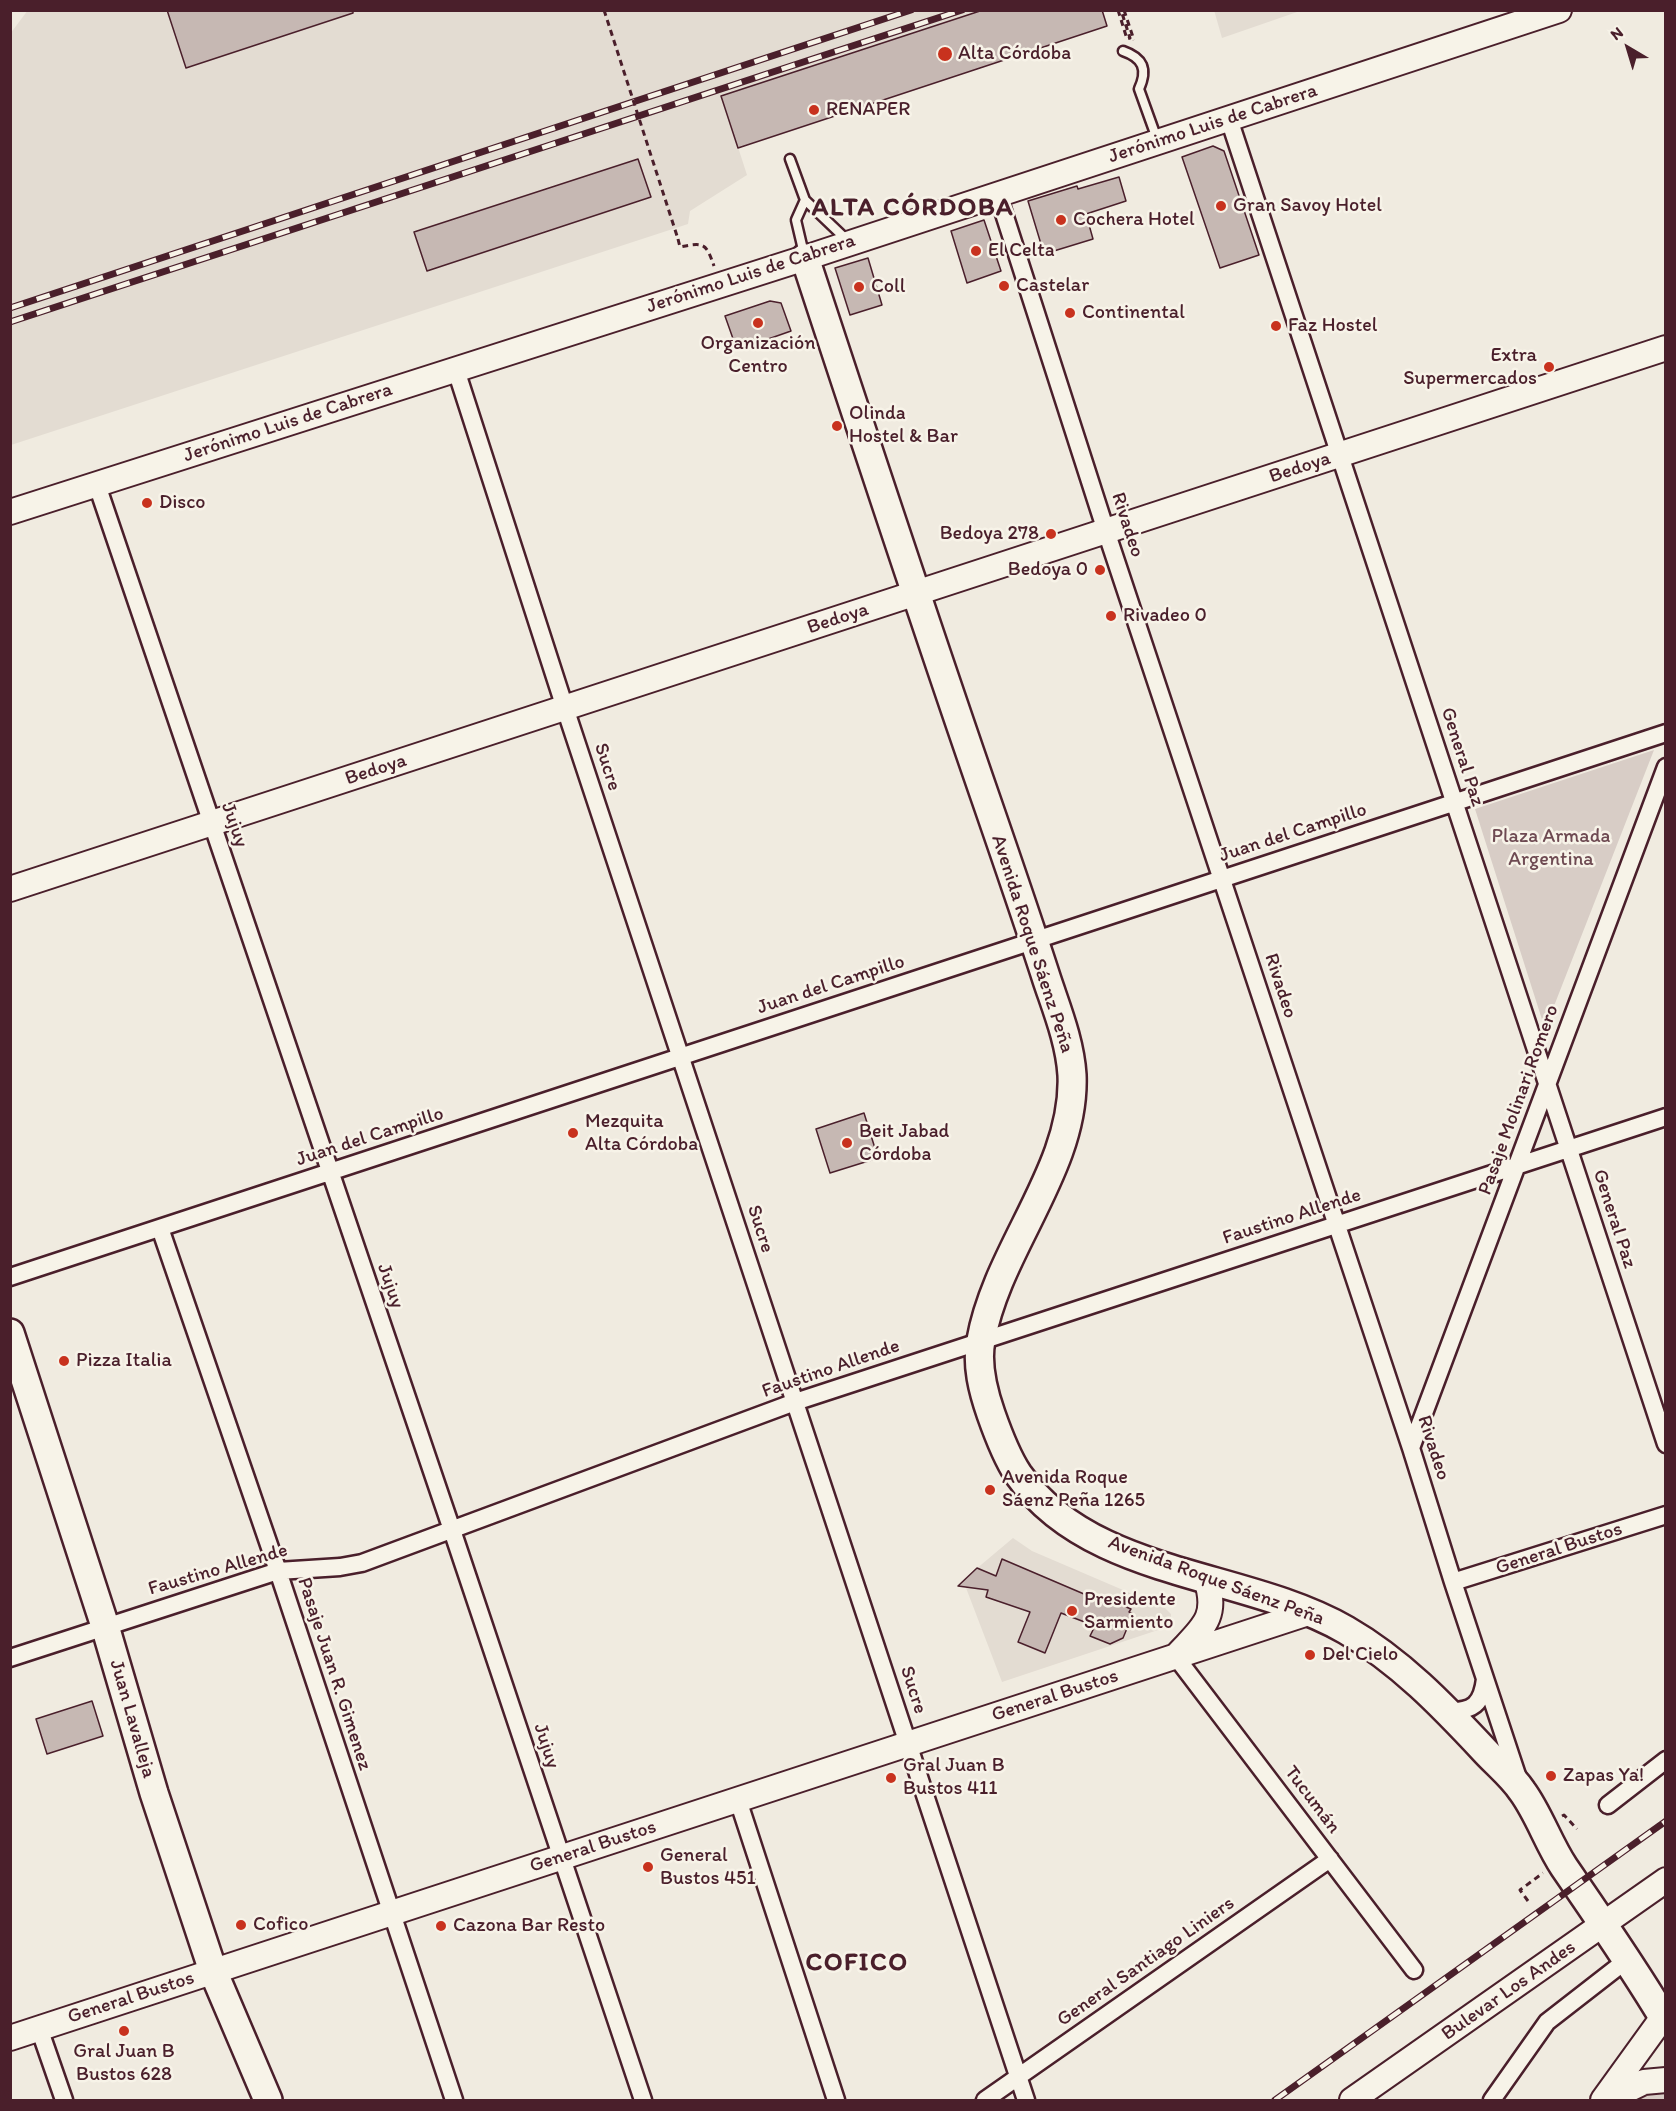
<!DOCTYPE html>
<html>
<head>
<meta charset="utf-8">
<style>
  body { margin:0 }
  #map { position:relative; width:1676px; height:2111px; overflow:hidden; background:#f0ebe0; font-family:Itim,sans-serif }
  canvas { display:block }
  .frame { position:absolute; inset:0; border:12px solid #4a1f2b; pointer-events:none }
  .north { position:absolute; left:1598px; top:18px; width:60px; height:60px; -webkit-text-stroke:4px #f7f3e8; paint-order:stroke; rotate:322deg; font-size:16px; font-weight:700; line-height:24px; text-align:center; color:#4a1f2b }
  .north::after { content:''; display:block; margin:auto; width:21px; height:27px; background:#4a1f2b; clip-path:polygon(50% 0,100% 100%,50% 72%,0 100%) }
</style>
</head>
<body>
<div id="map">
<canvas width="1676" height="2111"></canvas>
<div class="frame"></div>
<div class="north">N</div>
</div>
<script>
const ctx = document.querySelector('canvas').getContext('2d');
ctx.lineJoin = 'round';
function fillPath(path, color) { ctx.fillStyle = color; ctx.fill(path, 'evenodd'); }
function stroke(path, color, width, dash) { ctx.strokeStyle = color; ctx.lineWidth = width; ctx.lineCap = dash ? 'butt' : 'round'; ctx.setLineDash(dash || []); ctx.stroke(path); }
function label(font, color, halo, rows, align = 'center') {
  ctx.font = font + ' Itim,sans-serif'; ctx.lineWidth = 5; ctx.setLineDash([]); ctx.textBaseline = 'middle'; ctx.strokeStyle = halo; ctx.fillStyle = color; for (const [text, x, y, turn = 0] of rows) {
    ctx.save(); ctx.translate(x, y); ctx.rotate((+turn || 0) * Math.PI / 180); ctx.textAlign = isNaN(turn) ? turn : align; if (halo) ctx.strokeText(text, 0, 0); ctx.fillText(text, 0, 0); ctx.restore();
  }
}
const built = new Path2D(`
  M28 10 1040 11 727 113 747 175 690 211 688 224 11 445 10 34Z
  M1214 10H1300V11L1222 38Z
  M1013 1538 1032 1551 1165 1608 1171 1614V1621L1164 1628 1002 1682 963 1580Z`);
const green = new Path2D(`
  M1654 750 1545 1029 1475 809Z
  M1665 2088V2100H1623Z`);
const building = new Path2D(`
  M167 10H353V13L186 68Z
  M983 10H1102L1107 26 738 148 721 96Z
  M1213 146 1224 151 1259 255 1220 268 1182 157Z
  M638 159 651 197 427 271 414 232Z
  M1119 177 1126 201 1086 214 1093 239 1044 254 1028 201 1077 186 1078 189Z
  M984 220 1001 271 967 283 951 231Z
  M868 258 882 305 850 315 835 268Z
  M770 301 781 303 791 331 737 350 725 316Z
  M864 1113 878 1158 830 1173 816 1129Z
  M1002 1559 1098 1600 1100 1596 1131 1609 1129 1612 1133 1614 1123 1638 1110 1644 1090 1636 1095 1626 1061 1613 1045 1653 1018 1642 1030 1612 986 1597 988 1590 958 1586 977 1568 996 1576Z
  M92 1701 103 1736 47 1754 36 1719Z`);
const path = new Path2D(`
  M1118 10 1127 39 1130 38 1121 10
  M1124 10 1134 40
  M678 239 680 247C704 242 706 243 714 266
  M1562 1816 1564 1815 1577 1829
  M1528 1901 1520 1890 1543 1873`);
const lane = new Path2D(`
  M1123 51C1143 58 1148 69 1139 89L1157 139
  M790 159 805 200 849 242
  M804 254 796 220 805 200`);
const street = new Path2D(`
  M1229 119 1666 1444
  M998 195 1106 531 1411 1448 1453 1582 1518 1778
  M456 370 565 708 1026 2100
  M97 485 452 1530 643 2100
  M160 1228 278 1571 454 2100
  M10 1277 1666 733
  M1411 1448 1666 767
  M1453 1582 1666 1515
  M1176 1657 1414 1970
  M10 1658 278 1571 340 1567 362 1563 795 1402 1666 1117
  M1447 1711C1473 1712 1482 1704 1485 1679
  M738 1800 836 2100
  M1608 1805 1666 1760
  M39 2028 64 2100
  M985 2100 1330 1859
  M1492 2100 1547 2022 1628 1959`);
const secondary = new Path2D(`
  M10 512 805 258 1559 10
  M10 889 1666 348
  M1177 1655C1202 1628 1219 1618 1206 1579
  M10 2038 1311 1612
  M1352 2100 1666 1880
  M1603 2100 1663 2017
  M1607 2100 1644 2082 1666 2080`);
const primary = new Path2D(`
  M805 258C865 441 925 623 988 805 1008 863 1028 921 1047 980 1057 1010 1070 1042 1072 1075 1076 1168 997 1249 981 1340 976 1365 983 1391 991 1414 998 1434 1006 1456 1018 1474 1091 1578 1244 1571 1346 1630 1400 1661 1443 1706 1485 1751 1497 1764 1512 1776 1522 1791 1539 1814 1548 1843 1564 1867 1599 1918 1634 1968 1666 2022
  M10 1333 105 1626 154 1793 213 1971 268 2100`);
const rail = new Path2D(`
  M10 308 911 10
  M10 322 962 10
  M1275 2100 1666 1821`);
const pathBridge = new Path2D(`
  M604 10 678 239`);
const markers = [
  [945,54,8,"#c8321e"],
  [814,110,6,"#c8321e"],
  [1221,206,6,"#c8321e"],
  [1061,220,6,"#c8321e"],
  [976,251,6,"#c8321e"],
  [1004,286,6,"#c8321e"],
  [859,287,6,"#c8321e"],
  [1070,313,6,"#c8321e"],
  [758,323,6,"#c8321e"],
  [1276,326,6,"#c8321e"],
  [1549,367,6,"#c8321e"],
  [837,426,6,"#c8321e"],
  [147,503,6,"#c8321e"],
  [1051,534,6,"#c8321e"],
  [1100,570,6,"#c8321e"],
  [1111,616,6,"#c8321e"],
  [573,1133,6,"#c8321e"],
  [847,1143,6,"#c8321e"],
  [64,1361,6,"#c8321e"],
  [990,1490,6,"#c8321e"],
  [1072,1611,6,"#c8321e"],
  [1310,1655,6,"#c8321e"],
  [1551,1776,6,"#c8321e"],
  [891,1778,6,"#c8321e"],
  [648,1867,6,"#c8321e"],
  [241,1925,6,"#c8321e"],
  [441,1926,6,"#c8321e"],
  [124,2031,6,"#c8321e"]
];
const poiNames = [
  ["Alta Córdoba",958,54],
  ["RENAPER",826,110],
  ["Gran Savoy Hotel",1233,206],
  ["Cochera Hotel",1073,220],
  ["El Celta",988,251],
  ["Castelar",1016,286],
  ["Coll",871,287],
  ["Continental",1082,313],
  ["Faz Hostel",1288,326],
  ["Organización",758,344,"center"],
  ["Centro",758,367,"center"],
  ["Extra",1537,356,"right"],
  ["Supermercados",1537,379,"right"],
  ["Olinda",849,414],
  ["Hostel & Bar",849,437],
  ["Disco",159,503],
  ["Bedoya 278",1039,534,"right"],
  ["Bedoya 0",1088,570,"right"],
  ["Rivadeo 0",1123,616],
  ["Mezquita",585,1122],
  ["Alta Córdoba",585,1145],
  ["Beit Jabad",859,1132],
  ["Córdoba",859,1155],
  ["Pizza Italia",76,1361],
  ["Avenida Roque",1002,1478],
  ["Sáenz Peña 1265",1002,1501],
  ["Presidente",1084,1600],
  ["Sarmiento",1084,1623],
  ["Del Cielo",1322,1655],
  ["Gral Juan B",903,1766],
  ["Bustos 411",903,1789],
  ["Zapas Ya!",1563,1776],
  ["General",660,1856],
  ["Bustos 451",660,1879],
  ["Cofico",253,1925],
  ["Cazona Bar Resto",453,1926],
  ["Gral Juan B",124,2052,"center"],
  ["Bustos 628",124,2075,"center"]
];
const streetNames = [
  ["Jerónimo Luis de Cabrera",1213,124,-18],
  ["Jerónimo Luis de Cabrera",751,274,-18],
  ["Jerónimo Luis de Cabrera",288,423,-18],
  ["Bedoya",1300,468,-18],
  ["Rivadeo",1127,525,72],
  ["Bedoya",838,619,-18],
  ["General Paz",1462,757,72],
  ["Sucre",607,767,72],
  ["Bedoya",376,770,-18],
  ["Jujuy",234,825,71],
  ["Juan del Campillo",1293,833,-18],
  ["Avenida Roque Sáenz Peña",1032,944,72],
  ["Juan del Campillo",831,985,-18],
  ["Rivadeo",1280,986,72],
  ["Pasaje Molinari Romero",1519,1100,-70],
  ["Juan del Campillo",370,1137,-18],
  ["Faustino Allende",1292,1217,-18],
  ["General Paz",1614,1219,72],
  ["Sucre",760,1229,72],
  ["Jujuy",390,1286,71],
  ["Faustino Allende",831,1369,-19],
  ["Rivadeo",1433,1448,72],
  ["General Bustos",1559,1549,-18],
  ["Faustino Allende",218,1570,-16],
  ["Avenida Roque Sáenz Peña",1216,1581,20],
  ["Pasaje Juan R. Gimenez",334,1674,72],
  ["Sucre",913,1690,72],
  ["General Bustos",1055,1696,-18],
  ["Juan Lavalleja",132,1719,74],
  ["Jujuy",546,1746,72],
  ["Tucumán",1312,1800,53],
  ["General Bustos",593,1847,-18],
  ["General Santiago Liniers",1146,1962,-35],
  ["Bulevar Los Andes",1509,1991,-35],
  ["General Bustos",131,1998,-18]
];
const parkNames = [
  ["Plaza Armada",1551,837],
  ["Argentina",1551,860]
];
const districtNames = [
  ["ALTA CÓRDOBA",913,208],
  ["COFICO",857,1963]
];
fillPath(built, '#e3dcd2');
fillPath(green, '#d8cdc6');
fillPath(building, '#c6b8b3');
stroke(building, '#4a1f2b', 1.5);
stroke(lane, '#4a1f2b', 13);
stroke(street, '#4a1f2b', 21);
stroke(secondary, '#4a1f2b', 28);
stroke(primary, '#4a1f2b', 32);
stroke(path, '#4a1f2b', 3, [6, 4.5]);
stroke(lane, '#f7f3e8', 8);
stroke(street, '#f7f3e8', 16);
stroke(secondary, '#f7f3e8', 24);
stroke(primary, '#f7f3e8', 27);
stroke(rail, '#4a1f2b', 7);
stroke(rail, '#f7f3e8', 4.5, [14]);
stroke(pathBridge, '#4a1f2b', 3, [6, 4.5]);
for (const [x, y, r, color] of markers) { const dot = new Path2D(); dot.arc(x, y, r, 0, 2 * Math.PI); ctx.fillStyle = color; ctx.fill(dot); stroke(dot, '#f7f3e8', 2); }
label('20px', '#4a1f2b', '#f7f3e8', poiNames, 'left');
label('20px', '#4a1f2b', '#f7f3e8', streetNames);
label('20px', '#6e4a52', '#f7f3e8', parkNames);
ctx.letterSpacing = '1.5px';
label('bold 26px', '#4a1f2b', '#f7f3e8', districtNames);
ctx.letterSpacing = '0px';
</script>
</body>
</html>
